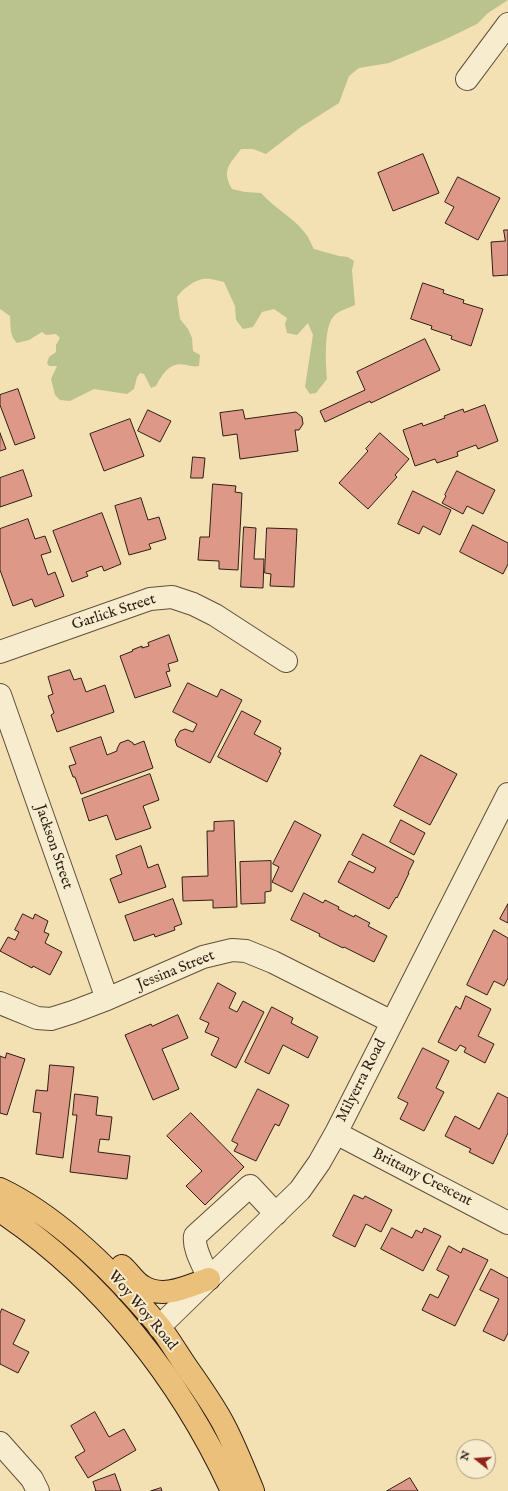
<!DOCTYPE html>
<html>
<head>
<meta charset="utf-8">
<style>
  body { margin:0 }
  #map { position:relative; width:508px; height:1491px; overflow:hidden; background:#f3e1b3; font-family:"IM FELL English",serif }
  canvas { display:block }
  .north { position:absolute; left:456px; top:1439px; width:40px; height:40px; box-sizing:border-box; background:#f7ecce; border:1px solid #a79a84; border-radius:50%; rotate:287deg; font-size:11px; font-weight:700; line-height:16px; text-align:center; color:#2f1e14 }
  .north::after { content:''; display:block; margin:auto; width:14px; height:18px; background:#8f2418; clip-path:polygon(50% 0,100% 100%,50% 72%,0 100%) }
</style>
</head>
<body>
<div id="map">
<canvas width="508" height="1491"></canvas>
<div class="north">N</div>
</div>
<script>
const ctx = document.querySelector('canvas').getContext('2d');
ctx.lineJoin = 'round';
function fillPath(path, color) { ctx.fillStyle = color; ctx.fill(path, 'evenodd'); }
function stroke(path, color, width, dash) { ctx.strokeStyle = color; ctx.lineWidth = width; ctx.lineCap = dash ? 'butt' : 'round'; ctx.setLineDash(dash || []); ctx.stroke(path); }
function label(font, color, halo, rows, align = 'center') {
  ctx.font = font + ' "IM FELL English",serif'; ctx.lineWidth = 4; ctx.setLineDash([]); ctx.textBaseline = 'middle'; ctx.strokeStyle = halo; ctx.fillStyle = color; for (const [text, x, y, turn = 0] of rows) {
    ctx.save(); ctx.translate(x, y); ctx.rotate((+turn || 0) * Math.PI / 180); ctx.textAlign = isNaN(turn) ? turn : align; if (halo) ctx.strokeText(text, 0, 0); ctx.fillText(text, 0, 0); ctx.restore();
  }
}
const green = new Path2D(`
  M0 0H508L488 13 477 24 446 39 389 63 359 68 349 76 339 103 301 127 266 154 253 149H241C230 164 221 170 232 189L245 192 261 193C274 208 293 217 305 233 309 237 311 244 314 249L339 256 348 257 354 261 352 270 355 305C349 308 340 310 335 315 323 325 326 364 327 379L316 393 310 394 305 387 313 335 308 323 297 335 287 333 285 324 287 318 274 309 262 312 253 327 243 329 236 320 235 306 224 282C209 279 205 276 191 284 184 289 182 290 177 297L180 319 188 329 192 338 193 351 200 355 199 366C194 367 192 366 187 365 170 361 163 373 156 386L151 388 144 374 140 373 137 377 134 389 127 394 94 389 70 401 60 400 55 395 51 379 57 366H49L47 363 49 357 56 352V345L60 338 56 334 46 335 42 332 29 340 17 343C9 335 11 327 10 316L0 309Z`);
const building = new Path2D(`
  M423 154 439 193 393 211 378 173Z
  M458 177 500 198 478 240 445 223 454 207 445 202Z
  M504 230H508V275L493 276 491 242 505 241Z
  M423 283 444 290 443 293 464 300 463 303 483 309 471 346 451 339 452 336 431 329 432 326 411 319Z
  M425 339 440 370 371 403 370 401 325 422 320 411 365 390 357 372Z
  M18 389 35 438 15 445 0 405V395Z
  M485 405 498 441 478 449 476 445 457 452 458 456 437 463 435 459 415 466 403 430 422 423 423 426 445 418 444 416 463 409 464 412Z
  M148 410 171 421 160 442 138 431Z
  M243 410 245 419 296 412 302 417 303 424 299 430H295L298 451 240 459 237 434 223 436 220 413Z
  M130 419 144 456 104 471 90 434Z
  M0 433 6 449 0 451Z
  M380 433 409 459 395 475 397 477 368 509 339 483 368 451 366 449Z
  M193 457 205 458 203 478H191Z
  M23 470 32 496 0 507V478Z
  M457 471 495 490 483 514 467 506 463 514 442 503 446 496 445 495Z
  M213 484 236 486 235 492 242 493 238 570 219 569V561L198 560 200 537H209Z
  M413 491 451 510 440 535 423 526 419 534 398 524Z
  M141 498 148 520 159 517 166 539 149 544 151 549 129 555 115 506Z
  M102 513 121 564 104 571 102 566 86 572 88 576 72 582 53 531Z
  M28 519 35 539 45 536 51 552 41 555 48 575 55 572 64 596 35 607 32 599 13 606 0 570V529Z
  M473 525 508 543V564L503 574 460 552Z
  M244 527 256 528 254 559H264L263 588 241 587Z
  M267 528 297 529 294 587 270 586 271 574 265 573Z
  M169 635 178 661 168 664 170 671 166 672 171 686 135 698 120 656 133 651 132 650 142 646V648L149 646 148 643Z
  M70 670 74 680 81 678 86 692 105 685 114 712 57 732 51 715 54 713 48 696 53 694 48 677Z
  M188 683 217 697 221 689 242 700 210 763 177 746 175 740 180 731 185 729 193 732 197 724 173 712Z
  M242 711 261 721 254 734 281 748 279 752 281 753 267 782 218 757Z
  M101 737 107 755 117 751V749L120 743 128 740 133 743 134 745 144 741 153 768 81 794 75 777H73L69 766 76 764 70 748Z
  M421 755 457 774 430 825 394 806Z
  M150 774 159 800 143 806 151 828 116 840 107 815 89 821 82 799Z
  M401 820 425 833 414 855 390 842Z
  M234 821 237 907 213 908V900L183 901 182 877 208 876 207 831H214V822Z
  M295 821 321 835 292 892 272 882 279 867 273 864Z
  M363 834 414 861 408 873H409L397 898 396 897 389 909 338 882 349 861 373 873 376 868 352 855Z
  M141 846 148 868 158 864 166 887 119 903 110 879 122 874 116 856Z
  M271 861V891L265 892V903L241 904 240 862Z
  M304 893 323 903 325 900 339 907 338 909 354 917 355 915 370 923 368 926 387 936 374 962 344 947 343 948 319 936 320 934 291 920Z
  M173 899 182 924 174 927 175 930 155 937 154 934 134 941 125 916Z
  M508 904V923L500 919Z
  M23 914 33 919 35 914 48 921 44 932 49 934 45 943 62 952 50 975 33 966 32 968 0 951 8 937 15 940 19 932 15 930Z
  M494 930 508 938V978L504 986 494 981 487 995 467 985Z
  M218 983 236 993 229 1008 237 1012 243 1001 264 1012 236 1068 211 1055 219 1038 205 1032 209 1023 200 1019Z
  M466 996 491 1009 478 1036 494 1044 485 1063 464 1052 466 1048 460 1045 456 1051 438 1042 456 1006 460 1009Z
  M272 1007 293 1018 291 1023 318 1037 308 1058 283 1045 269 1074 245 1062Z
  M178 1015 188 1038 162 1049 179 1089 153 1100 125 1035 151 1024 152 1026Z
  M423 1048 449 1061 436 1088 444 1092 424 1131 400 1119 408 1103 398 1098Z
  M7 1053 25 1059 7 1115 0 1113V1056L5 1058Z
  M50 1065 74 1067 63 1158 36 1154 41 1113 33 1112 36 1090 47 1091Z
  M258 1089 289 1105 279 1126 275 1124 256 1161 234 1151 238 1144 232 1141Z
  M498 1093 508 1098V1133L493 1164 469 1152 471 1149 445 1136 455 1116 479 1129Z
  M75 1094 98 1097 96 1115 112 1117 109 1140 100 1139 98 1152 130 1156 127 1179 70 1172 77 1115H73Z
  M191 1113 244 1167 205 1205 186 1186 202 1171 167 1136Z
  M354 1195 363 1199 365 1196 392 1210 381 1232 366 1224 355 1247 333 1236Z
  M392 1228 412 1238 416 1230 422 1233 424 1228 441 1236 423 1271 381 1249Z
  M449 1246 461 1253 463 1248 488 1260 455 1326 422 1310 430 1294 438 1298 449 1276 437 1270Z
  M491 1269 508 1278V1333L504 1341 483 1331 499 1299 480 1290Z
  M2 1309 25 1320 13 1344 29 1352 18 1373 0 1364V1314Z
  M95 1412 109 1437 124 1429 136 1450 88 1478 75 1457 85 1451 71 1426Z
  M115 1474 121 1491H95H96L93 1482Z
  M410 1478 418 1491H387Z
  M161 1488 162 1491H151Z`);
const minor = new Path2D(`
  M467 79 508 24
  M0 652 150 599 172 597 193 604 215 615 286 661
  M0 695 107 999
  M0 1003 37 1018 51 1019 73 1012 107 999 203 957 232 950 246 951 273 962 392 1022
  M336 1133 508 1223
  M209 1279C204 1266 193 1249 195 1236L250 1186 276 1214
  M159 1327 300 1190 319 1163 336 1133 508 794
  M0 1443 32 1479 38 1491`);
const major = new Path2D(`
  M0 1189C59 1217 117 1276 159 1326 169 1339 177 1353 186 1366 199 1385 213 1404 224 1425 235 1446 244 1469 253 1491
  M0 1211C102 1279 181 1380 232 1491
  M122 1266C129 1272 134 1281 142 1286 163 1300 188 1286 209 1279`);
const streetNames = [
  ["Garlick Street",114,613,-18],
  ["Jackson Street",53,847,71],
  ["Jessina Street",176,971,-22],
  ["Milyerra Road",362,1081,-63],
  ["Brittany Crescent",422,1178,27],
  ["Woy Woy Road",142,1311,50]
];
fillPath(green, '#bac38d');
fillPath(building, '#dd9888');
stroke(building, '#2f1e14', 1);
stroke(minor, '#604f3c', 24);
stroke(major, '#2f1e14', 24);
stroke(minor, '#f7ecce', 22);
stroke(major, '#eac07a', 22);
label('15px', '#2f1e14', '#f7ecce', streetNames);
</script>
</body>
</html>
